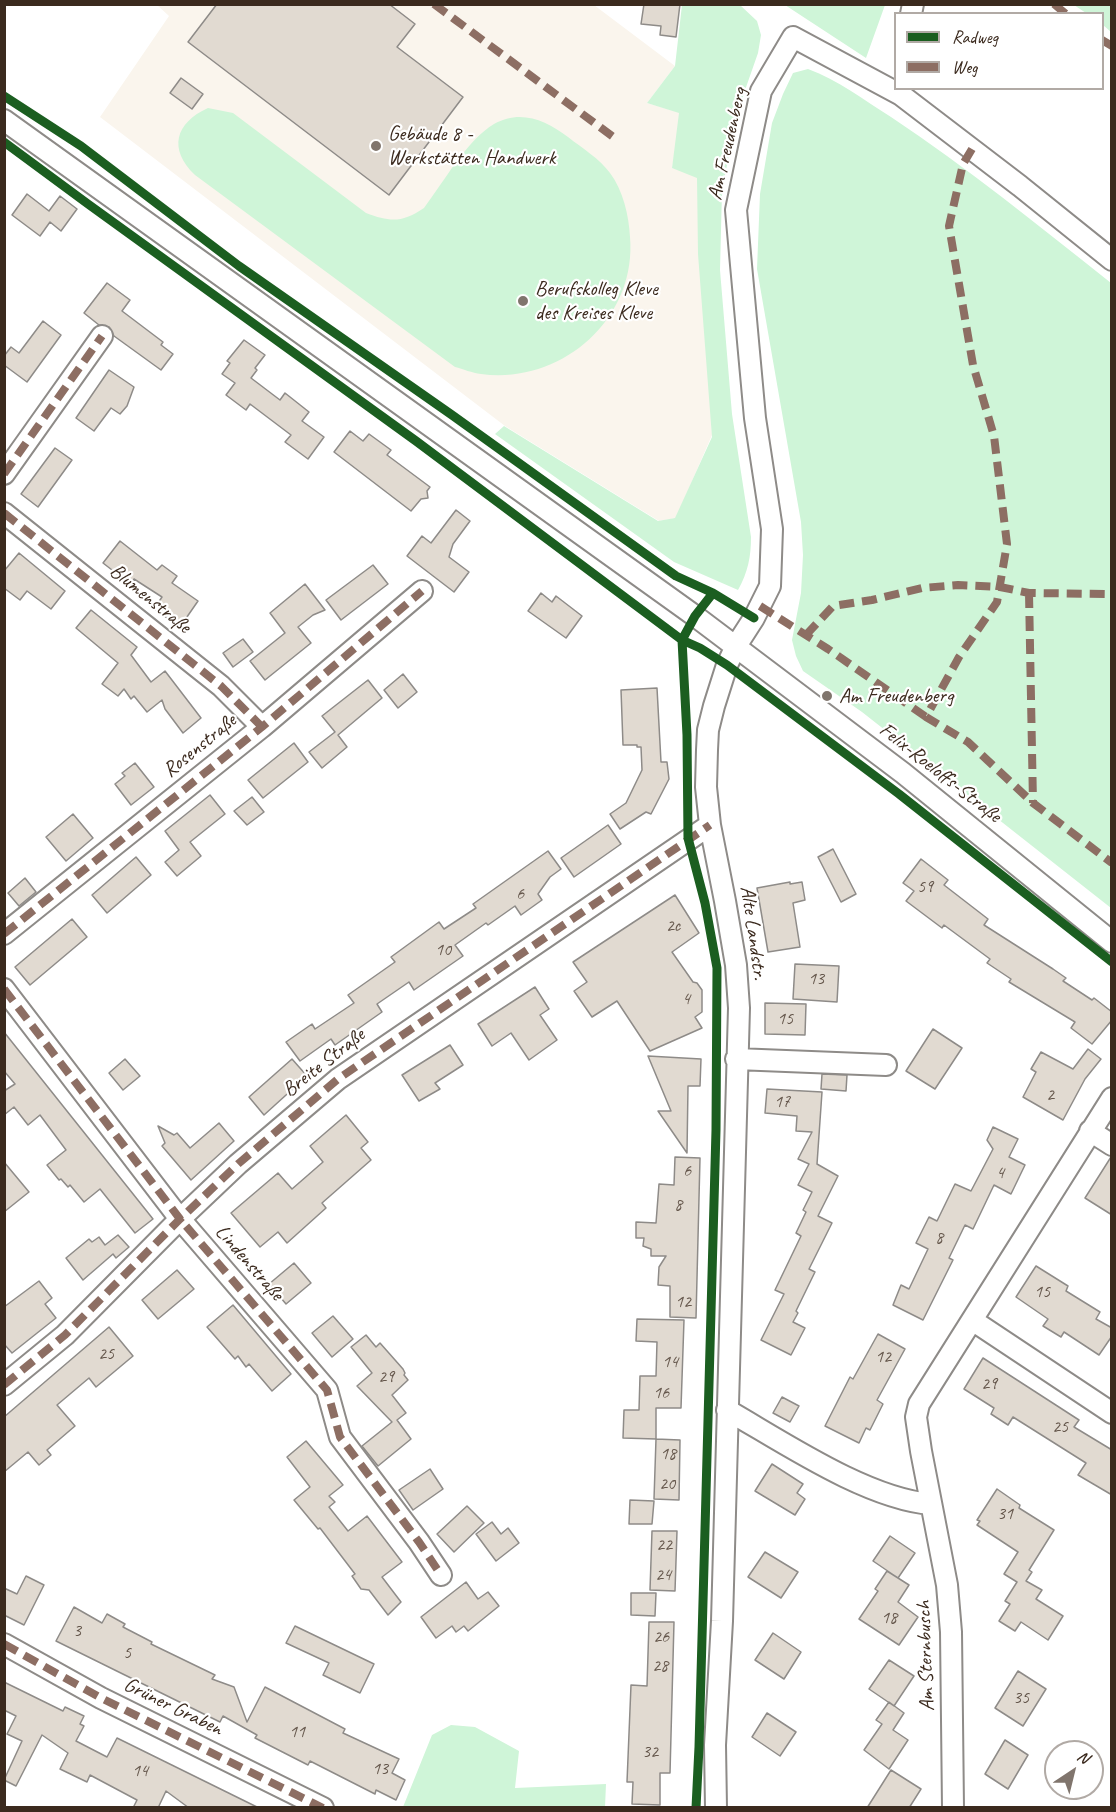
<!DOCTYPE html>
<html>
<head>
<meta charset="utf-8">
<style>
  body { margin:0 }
  #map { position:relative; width:1116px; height:1812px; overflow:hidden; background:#fff; font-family:Caveat,sans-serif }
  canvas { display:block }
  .frame { position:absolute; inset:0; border:6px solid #3b2a1e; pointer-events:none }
  .legend { position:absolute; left:894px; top:12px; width:210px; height:78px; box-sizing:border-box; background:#fff; border:2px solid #b1aaa5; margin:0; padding:8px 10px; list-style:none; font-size:18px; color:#3b2a1e }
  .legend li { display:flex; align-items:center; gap:12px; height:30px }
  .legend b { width:30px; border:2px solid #b1aaa5 }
  .north { position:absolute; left:1044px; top:1740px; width:60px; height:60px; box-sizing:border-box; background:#fff; border:2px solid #b1aaa5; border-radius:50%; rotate:35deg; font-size:16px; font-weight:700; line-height:24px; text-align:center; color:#3b2a1e }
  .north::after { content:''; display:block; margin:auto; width:21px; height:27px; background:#80756d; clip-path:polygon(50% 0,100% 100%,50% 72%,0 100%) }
</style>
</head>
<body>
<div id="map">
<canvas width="1116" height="1812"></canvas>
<div class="frame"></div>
<ul class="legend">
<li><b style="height:8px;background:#1b5e20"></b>Radweg</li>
<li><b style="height:8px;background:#8d6e63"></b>Weg</li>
</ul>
<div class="north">N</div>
</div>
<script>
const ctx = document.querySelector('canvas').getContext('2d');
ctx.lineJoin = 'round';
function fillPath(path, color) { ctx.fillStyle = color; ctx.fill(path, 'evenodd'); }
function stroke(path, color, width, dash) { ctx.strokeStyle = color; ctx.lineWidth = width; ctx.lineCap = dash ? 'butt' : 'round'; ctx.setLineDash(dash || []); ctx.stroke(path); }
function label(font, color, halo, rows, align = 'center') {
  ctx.font = font + ' Caveat,sans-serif'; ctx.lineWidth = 4.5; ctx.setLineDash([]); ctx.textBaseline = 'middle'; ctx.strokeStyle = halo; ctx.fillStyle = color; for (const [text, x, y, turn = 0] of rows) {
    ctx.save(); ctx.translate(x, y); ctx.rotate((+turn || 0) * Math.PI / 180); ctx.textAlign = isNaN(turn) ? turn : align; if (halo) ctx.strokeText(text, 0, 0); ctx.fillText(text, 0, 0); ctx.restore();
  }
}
const built = new Path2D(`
  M157 5H594L675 66 647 103 681 113 672 168 699 176 712 435 676 518 659 521 505 426 100 117 169 16Z`);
const green = new Path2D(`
  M682 5H740L757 21 761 35 758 53 737 113 722 191 720 270 732 414 751 537C751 557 748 572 738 590L674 562 495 434 504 426 658 521 675 518 712 437 698 254 697 178 672 168 679 113 647 103 675 66Z
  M785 5H885L866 58Z
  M1074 5H1111V32L1103 25 1102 14 1086 13Z
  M808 69C838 80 864 100 891 117 968 168 1039 226 1111 283V908L862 712 803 671 796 656 792 640 801 593 803 555 801 522 757 269 760 194 772 123 783 94 793 73Z
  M208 108 233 113 366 213C390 222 402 223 424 208 443 183 467 140 494 124 520 109 546 120 568 137 582 148 600 159 610 173 623 190 629 216 630 237 637 319 561 385 481 374 472 373 463 369 455 367L195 175C168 149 175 123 208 108Z
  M451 1725 475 1727 519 1751 515 1788 606 1784 605 1807H403L432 1735Z`);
const building = new Path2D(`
  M217 4H389L415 24 397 47 463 97 389 195 188 42Z
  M644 4H680L676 37 660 35 661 26 641 24Z
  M181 78 203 94 192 109 170 93Z
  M27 194 49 211 60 196 77 209 61 231 50 222 40 236 12 215Z
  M107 283 130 300 122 311 163 342 161 345 173 354 161 370 114 336 109 327 99 325 84 313Z
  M43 321 61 335 27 382 4 365V356L11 347 19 353Z
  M244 340 265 355 255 368 257 370 251 378 280 400 285 393 309 412 302 421 324 437 308 459 285 442 291 435 250 404 246 410 226 395 235 383 222 374 230 363 227 361Z
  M109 370 134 387 127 406 120 414 111 408 94 431 76 418Z
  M350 431 363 441 369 434 391 450 387 455 430 487 427 491 428 498 421 499 411 511 334 452Z
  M55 448 72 460 38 507 21 494Z
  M456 510 470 521 453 544 449 557 469 572 454 592 407 556 422 536 431 543Z
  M120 541 157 570 162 565 177 576 172 583 198 601 180 627 154 609 162 597 134 579 130 584 103 563Z
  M19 553 65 591 51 609 27 591 20 600 4 588V571Z
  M373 565 388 584 341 620 326 600Z
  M305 584 325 610 313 615 298 627 311 643 265 680 250 661 285 633 270 613Z
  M541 593 552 602 556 596 582 616 566 638 528 611Z
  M91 610 137 647 131 655 151 682 165 671 201 718 183 733 165 709 162 700 147 712 134 696 131 699 124 689 118 696 102 684 118 663 76 628Z
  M243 639 253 652 233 667 223 653Z
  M403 674 417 692 398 708 384 690Z
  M368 680 382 698 338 735 347 747 322 768 309 752 335 732 322 716Z
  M657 688 661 762H667L669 779 651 814 646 812 620 829 610 814 626 803 642 770 641 747H637V745H623L621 690Z
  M294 743 308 762 263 798 248 780Z
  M135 763 154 787 131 805 115 784 125 776 122 773Z
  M210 795 225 814 190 842 201 856 177 876 165 862 179 850 165 831Z
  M252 797 264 812 247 825 234 811Z
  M73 814 93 838 66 861 46 837Z
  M608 825 621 844 574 877 561 858Z
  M833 849 856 894 841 902 818 857Z
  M548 851 561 869 550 877 538 894 542 900 521 915 515 906 488 925 486 923 455 945 463 956 414 990 409 982 377 1004 382 1012 335 1045 331 1039 300 1061 286 1042 312 1024 315 1029 354 1003 348 995 395 962 391 957 439 922 444 929 476 908 473 904Z
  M136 857 151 875 107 913 92 895Z
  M921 859 948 880 944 885 988 919 984 925 1053 969 1066 978 1063 981 1092 1000 1094 998 1112 1012V1020L1092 1044 1071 1028 1075 1022 1009 982 1011 979 987 963 990 959 944 925 942 928 906 901 914 891 903 883Z
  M25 878 36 892 19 906 8 893Z
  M790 882V884L802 882 805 900 793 903 800 947 768 952 757 888Z
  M675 895 699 933 672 952 693 982 697 983 702 990V1012L695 1017 702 1028 650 1051 617 1001 592 1017 574 991 587 982 573 962Z
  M72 919 87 937 30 985 15 967Z
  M795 964 839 966 837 1002 793 999Z
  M535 987 549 1009 540 1015 557 1040 529 1060 511 1033 492 1046 478 1024Z
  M765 1003 806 1004 805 1035 765 1034Z
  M933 1029 962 1048 935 1089 906 1071Z
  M4 1032 153 1219 135 1233 100 1189 84 1202 70 1185 68 1187 61 1179 59 1180 47 1165 66 1150 40 1115 28 1125 14 1107 4 1115V1091L15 1084 4 1071Z
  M450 1045 463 1065 435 1083 440 1089 419 1101 402 1075Z
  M1088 1049 1101 1059 1085 1079 1063 1120 1023 1097 1036 1072 1031 1069 1041 1052 1073 1069Z
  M648 1056 701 1059 700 1086H688L687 1153 658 1111H671Z
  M125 1059 140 1076 123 1090 109 1073Z
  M292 1059 307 1076 264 1115 249 1097Z
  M822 1074 847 1075 846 1091 821 1089Z
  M767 1089 822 1092 817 1164 838 1176 818 1216 832 1223 809 1269 815 1272 796 1311 798 1313 793 1322 805 1328 791 1355 761 1340 784 1294 775 1290 801 1236 796 1233 806 1212 803 1210 812 1192 798 1185 809 1164 798 1159 812 1132 796 1131 797 1116 765 1113Z
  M346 1115 368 1142 361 1148 371 1160 322 1203 326 1208 287 1243 278 1232 260 1247 231 1213 278 1173 292 1189 323 1162 310 1146Z
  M219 1123 234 1141 191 1180 162 1146 165 1143 158 1126 174 1135 177 1133 190 1148Z
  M993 1127 1018 1139 1009 1157 1025 1165 1011 1194 994 1185 973 1229 965 1225 949 1258 953 1260 923 1320 893 1305 901 1285 909 1289 928 1249 916 1243 929 1217 937 1221 955 1184 971 1191 993 1149 987 1140Z
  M675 1157 700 1158 696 1318 670 1317V1286L658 1285 659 1267 666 1256H651V1249L643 1246 644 1238H636V1222L656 1223 659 1184 674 1185Z
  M1111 1157H1112V1215L1085 1198Z
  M4 1162 29 1192 4 1212Z
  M118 1235 129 1247 116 1258 113 1254 83 1280 66 1258 89 1239 92 1242 99 1237 105 1245Z
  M294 1263 311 1283 286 1304 269 1284Z
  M1036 1266 1068 1286 1066 1291 1100 1312 1096 1319 1112 1328V1336L1099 1355 1064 1332 1061 1337 1043 1326 1048 1319 1016 1297Z
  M177 1270 194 1289 158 1319 142 1300Z
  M39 1281 52 1298 45 1304 56 1318 12 1353 4 1344V1307Z
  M233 1305 291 1374 272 1391 249 1364 246 1367 238 1356 235 1359 207 1327Z
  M333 1316 353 1339 332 1357 312 1333Z
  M637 1319 684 1320 681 1408H656V1439L680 1440 679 1500 654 1499 656 1439 623 1438 624 1410H639L640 1376H656L657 1342 636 1341Z
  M109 1327 133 1356 96 1387 89 1378 57 1405 75 1426 47 1450 51 1455 39 1465 28 1452 4 1472V1417Z
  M878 1334 905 1349 877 1400 883 1404 870 1430 866 1428 859 1443 825 1426 850 1377 853 1379Z
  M366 1335 376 1347 380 1343 403 1369 405 1373 404 1375 408 1380 392 1395 406 1413 397 1420 411 1439 378 1466 362 1446 392 1422 357 1386 372 1373 351 1347Z
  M983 1358 1079 1420 1074 1427 1112 1450V1495L1078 1475 1086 1463 1013 1417 1008 1425 991 1414 994 1408 964 1389Z
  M782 1397 799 1406 790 1422 773 1413Z
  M306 1441 343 1485 329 1496 335 1502 329 1507 348 1531 367 1516 402 1562 382 1577 401 1602 388 1615 369 1590 361 1589 352 1576 355 1574 320 1528 318 1529 294 1500 310 1487 287 1457Z
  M772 1464 803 1484 797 1493 805 1499 795 1515 755 1491Z
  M430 1469 443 1489 413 1510 399 1490Z
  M997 1489 1020 1505 1019 1508 1054 1530 1029 1570 1032 1572 1026 1581 1042 1590 1036 1599 1063 1616 1048 1640 1021 1622 1015 1631 999 1621 1010 1604 1005 1601 1017 1582 1004 1574 1018 1552 977 1525 980 1521 977 1520Z
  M630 1500 654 1501 652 1524H629Z
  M467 1506 484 1523 454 1552 437 1534Z
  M492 1522 501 1534 508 1528 519 1543 496 1561 476 1534Z
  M652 1531H677L675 1591 650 1590Z
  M890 1536 915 1553 898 1578 873 1561Z
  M765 1552 798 1572 781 1598 748 1577Z
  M887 1571 909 1585 898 1602 918 1617 899 1645 859 1619 878 1591 875 1589Z
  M26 1576 44 1585 24 1625 4 1615V1588L17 1594Z
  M466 1582 478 1599 488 1592 499 1606 468 1631 464 1626 456 1632 452 1626 436 1638 421 1617Z
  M631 1593H656L655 1616 631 1615Z
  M74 1607 102 1623 107 1614 125 1624 123 1627 152 1642 151 1644 215 1675 212 1679 234 1687 247 1722 265 1687 345 1729 343 1733 399 1759 392 1773 405 1780 396 1800 376 1790 375 1794 310 1761 308 1765 255 1738 257 1735 223 1716 220 1722 56 1641Z
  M649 1622H674L670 1773H660V1805L632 1804 633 1782H627L631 1685 647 1686Z
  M295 1626 374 1664 360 1693 323 1675 329 1663 286 1643Z
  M773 1633 801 1652 784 1679 755 1660Z
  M889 1660 914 1676 894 1706 869 1689Z
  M1018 1671 1046 1689 1023 1726 995 1708Z
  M4 1682 63 1711 65 1707 84 1716 80 1724 84 1726 76 1741 107 1757 117 1738 259 1808H189L166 1791 158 1808H133L137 1800 90 1775 87 1782 60 1769 68 1753 42 1735 16 1786 4 1780 22 1741 7 1734 16 1716 4 1710Z
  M889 1702 904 1713 893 1730 908 1740 889 1769 864 1750 882 1724 876 1720Z
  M767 1713 796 1732 780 1756 752 1737Z
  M1005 1740 1028 1755 1008 1789 985 1774Z
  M891 1770 921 1789 909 1808H867Z`);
const minor = new Path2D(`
  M911 14 913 4
  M4 120 695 616 903 773 1112 942
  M4 474 102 336
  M4 513 221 686 262 727
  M4 934 262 727 422 591
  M4 989 180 1219 327 1390 340 1437 419 1542 441 1575
  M736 1059 886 1065
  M1090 1131 1112 1145
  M972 1320 1112 1413
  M4 1385 65 1335 180 1219 238 1164 338 1079 710 825
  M727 1410C783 1442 867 1499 931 1504
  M4 1644 101 1698 323 1808
  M716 1808 715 1745 722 1621 739 1008 736 965 725 901 710 825 706 787 707 750 708 730 714 706 727 665 736 646 754 618 770 586 772 529 755 418 736 210 761 91 793 37 901 95 1020 186 1112 260
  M953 1808 951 1632 947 1585 921 1451 916 1417 919 1404 1112 1098`);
const quiet = new Path2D(`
  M434 4 616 139
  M1054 4 1066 14
  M1102 40 1112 46
  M1111 70H1112
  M972 149 963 164 949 226 973 365 994 436 1007 544 997 602 959 657 926 717 968 742 1033 803 1112 863
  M4 474 102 336
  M4 513 221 686 262 727
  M1029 593 1033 803
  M760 606 828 649 926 717
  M806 635 833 606 872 600 922 588 958 585 1000 587 1029 593 1112 594
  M4 934 262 727 422 591
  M4 989 180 1219 327 1390 340 1437 419 1542 441 1575
  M4 1385 65 1335 180 1219 238 1164 338 1079 710 825
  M4 1644 101 1698 323 1808`);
const cycleway = new Path2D(`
  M4 96 81 146 239 266 452 415 676 576 713 593 754 618
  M4 142 88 204 416 441 682 640 700 648 727 665 899 794 1112 962
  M696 1808 699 1747 716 1130 717 968 705 903 688 838 687 735 682 640 695 616 713 593`);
const markers = [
  [376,146,6,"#80756d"],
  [523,301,6,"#80756d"],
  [827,696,6,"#80756d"]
];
const numberNames = [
  ["59",925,887],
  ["6",520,894],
  ["2c",673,926],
  ["10",443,950],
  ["13",816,979],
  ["4",686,999],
  ["15",785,1019],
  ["2",1050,1095],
  ["17",782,1102],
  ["6",687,1171],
  ["4",1000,1173],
  ["8",678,1205],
  ["8",939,1238],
  ["15",1042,1292],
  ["12",683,1302],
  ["25",106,1354],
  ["12",883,1357],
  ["14",670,1362],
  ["29",386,1377],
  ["29",989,1384],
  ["16",661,1393],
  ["25",1060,1427],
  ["18",668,1454],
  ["20",667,1484],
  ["31",1005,1514],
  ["22",664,1545],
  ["24",663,1575],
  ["18",889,1618],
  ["3",77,1631],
  ["26",661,1637],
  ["5",127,1653],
  ["28",660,1666],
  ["35",1021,1698],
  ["11",297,1732],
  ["32",650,1752],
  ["13",380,1769],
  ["14",140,1771]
];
const poiNames = [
  ["Gebäude 8 -",388,134],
  ["Werkstätten Handwerk",388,158],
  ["Berufskolleg Kleve",535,289],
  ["des Kreises Kleve",535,313],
  ["Am Freudenberg",839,696]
];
const streetNames = [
  ["Am Freudenberg",728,144,-77],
  ["Blumenstraße",150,599,39],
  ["Rosenstraße",200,746,-39],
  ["Felix-Roeloffs-Straße",940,773,38],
  ["Alte Landstr.",753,933,82],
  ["Breite Straße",324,1063,-38],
  ["Lindenstraße",249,1263,49],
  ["Am Sternbusch",926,1656,-92],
  ["Grüner Graben",173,1707,26]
];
fillPath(built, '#faf5ed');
fillPath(green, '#cff5d8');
fillPath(building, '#e1dad1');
stroke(building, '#8e8b88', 1.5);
stroke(minor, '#8e8b88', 24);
stroke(minor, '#fff', 20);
stroke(quiet, '#8d6e63', 8, [15, 8]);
stroke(cycleway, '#1b5e20', 9);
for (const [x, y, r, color] of markers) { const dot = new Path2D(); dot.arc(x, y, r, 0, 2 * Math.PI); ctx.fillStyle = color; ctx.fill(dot); stroke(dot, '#fff', 2); }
label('18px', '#64564b', null, numberNames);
label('21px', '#3b2a1e', '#fff', poiNames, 'left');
label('21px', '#3b2a1e', '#fff', streetNames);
</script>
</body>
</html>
